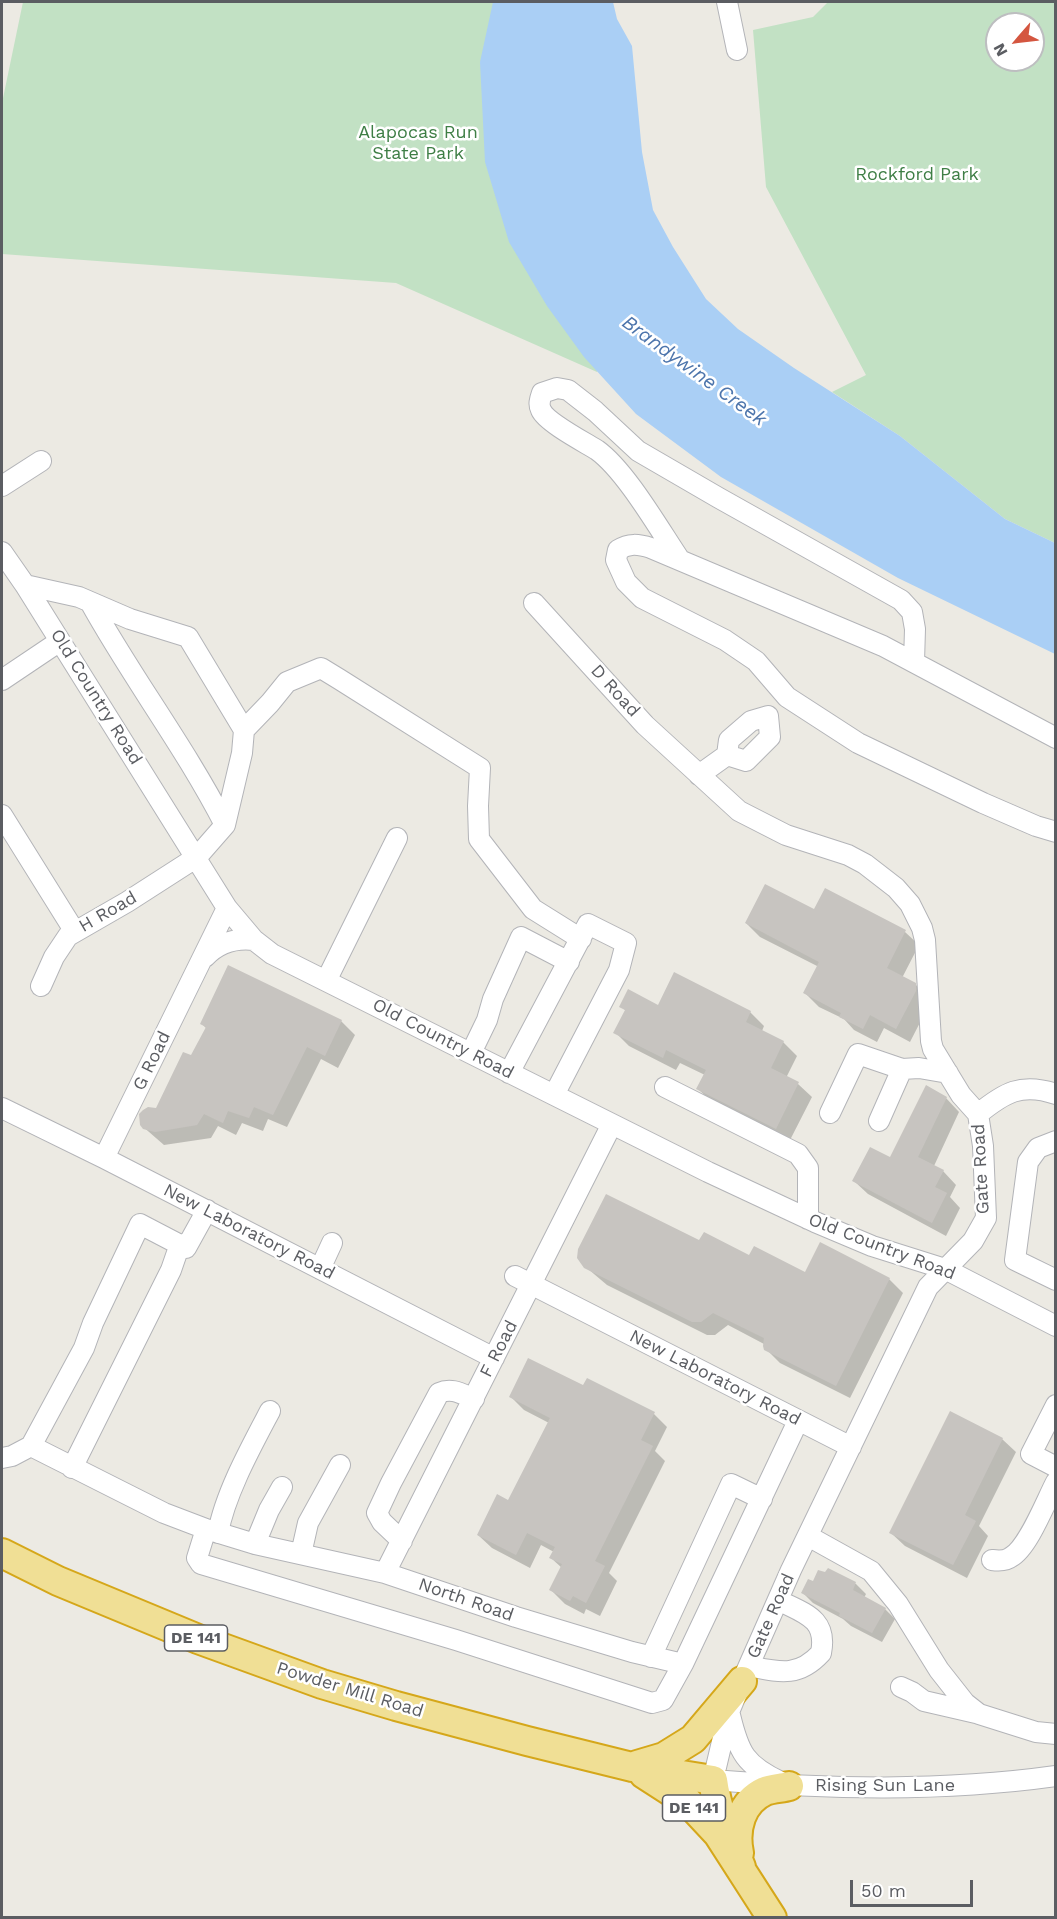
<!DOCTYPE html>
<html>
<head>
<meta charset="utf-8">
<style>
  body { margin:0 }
  #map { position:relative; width:1057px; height:1919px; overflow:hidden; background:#eceae3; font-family:"Work Sans",sans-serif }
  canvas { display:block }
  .frame { position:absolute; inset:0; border:3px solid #5b5d62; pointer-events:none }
  .north { position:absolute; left:985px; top:12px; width:60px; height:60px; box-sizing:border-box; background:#fff; border:2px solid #bdbec0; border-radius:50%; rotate:242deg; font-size:16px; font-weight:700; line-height:24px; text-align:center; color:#5b5d62 }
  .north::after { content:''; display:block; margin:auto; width:21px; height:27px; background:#d45640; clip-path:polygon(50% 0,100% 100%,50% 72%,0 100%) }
  .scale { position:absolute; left:850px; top:1880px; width:123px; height:27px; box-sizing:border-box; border:3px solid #5b5d62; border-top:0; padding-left:8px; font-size:18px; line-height:21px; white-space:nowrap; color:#5b5d62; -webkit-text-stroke:4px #fff; paint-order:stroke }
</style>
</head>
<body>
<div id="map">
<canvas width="1057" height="1919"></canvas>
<div class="frame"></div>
<div class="north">N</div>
<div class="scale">50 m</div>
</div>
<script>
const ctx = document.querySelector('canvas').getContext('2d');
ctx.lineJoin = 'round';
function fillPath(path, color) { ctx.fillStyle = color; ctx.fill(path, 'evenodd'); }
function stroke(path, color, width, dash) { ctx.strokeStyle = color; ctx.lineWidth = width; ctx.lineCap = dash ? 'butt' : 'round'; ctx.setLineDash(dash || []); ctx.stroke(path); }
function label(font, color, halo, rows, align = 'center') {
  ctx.font = font + ' "Work Sans",sans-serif'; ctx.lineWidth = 5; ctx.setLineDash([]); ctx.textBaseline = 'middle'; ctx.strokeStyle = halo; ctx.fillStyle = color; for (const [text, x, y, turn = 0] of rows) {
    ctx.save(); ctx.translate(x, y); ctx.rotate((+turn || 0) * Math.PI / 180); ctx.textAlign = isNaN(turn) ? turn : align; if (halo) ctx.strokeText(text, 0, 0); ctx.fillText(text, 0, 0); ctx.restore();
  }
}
const green = new Path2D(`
  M23 2H566L615 347 597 372 396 283 2 254V103Z
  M828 2H1055V543L1005 519 900 436 832 392 866 375 766 187 753 30 813 17ZM997 24H1033V60H997Z`);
const water = new Path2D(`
  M493 2H613L617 19 632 46 642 152 653 210 673 247 706 299 738 329 794 368 900 436 1005 519 1055 543V654L898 578 721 477 636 414 584 357 547 306 509 242 485 162 480 62Z`);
const shadow = new Path2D(`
  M825 890 905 932 919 945 902 978 915 984 929 998V1005L910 1042 884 1028 877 1042 854 1030 844 1019 819 1007 805 993 819 967 760 937 746 923 815 911Z
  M675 974 750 1012 764 1026 762 1031 783 1042 797 1056 786 1078 798 1084 812 1097 789 1142 712 1102 698 1089 705 1075 680 1063 676 1070 629 1046 615 1032 626 1011 621 1006 659 1007Z
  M341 1021 355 1035 338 1068 321 1059 287 1127 268 1119 263 1131 242 1123 236 1135 218 1126 211 1138 164 1145 141 1125 157 1109 192 1057 207 1029 202 1024Z
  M946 1098 959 1112 934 1166 943 1171 956 1185 950 1197 960 1208 946 1236 868 1194 854 1181 891 1159Z
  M700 1242 806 1274 821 1244 889 1279 903 1293 850 1398 780 1363 766 1349 764 1344 728 1325 715 1335H707L607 1285 581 1263Z
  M584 1387 654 1414 667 1427 655 1451 665 1461 609 1573 617 1581 600 1616 586 1609 584 1614 565 1604 551 1590 562 1568 551 1558 554 1552 541 1545 530 1568 492 1548 478 1535 509 1502 549 1423 524 1410 511 1397Z
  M1002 1439 1016 1452 979 1526 988 1536 967 1578 905 1546 891 1533Z
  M828 1570 856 1584 866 1594 864 1598 885 1609 895 1619 882 1642 851 1626 843 1619 813 1603 803 1593Z`);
const building = new Path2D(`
  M765 884 814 909 825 888 906 930 887 968 916 983V991L896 1029 870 1015 863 1029 839 1017 841 1013 803 993 819 962 745 923Z
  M228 965 342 1020 325 1056 307 1047 273 1115 254 1107 249 1118 228 1111 223 1123 204 1114 197 1125 155 1132 143 1129 140 1125 139 1114 143 1110 148 1107 156 1108 183 1052 191 1055 206 1027 200 1024Z
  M674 972 751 1011 746 1022 784 1041 771 1068 799 1082 776 1129 696 1089 706 1070 666 1050 663 1058 613 1033 625 1010 619 1007 628 989 658 1005Z
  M926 1085 947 1097 918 1157 944 1170 935 1187 947 1193 932 1223 852 1181 870 1147 890 1157Z
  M606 1194 699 1240 704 1232 749 1255 754 1246 805 1272 820 1242 890 1278 836 1386 764 1350 763 1346 764 1338 713 1313 701 1322H692L584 1268 577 1258 578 1249Z
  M528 1358 583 1385 587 1378 655 1412 641 1440 653 1446 595 1561 605 1566 586 1603 573 1596 570 1601 549 1590 562 1564 549 1558 555 1547 527 1533 516 1555 477 1535 497 1494 508 1500 550 1418 509 1397Z
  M950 1411 1003 1438 965 1515 976 1521 953 1565 889 1533Z
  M828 1568 856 1582 853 1590 886 1608 872 1633 839 1616 840 1613 801 1593 808 1579 813 1581 818 1570 825 1572Z`);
const minor = new Path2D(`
  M727 2 737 50
  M2 486 41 461
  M2 552 25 585 227 908 254 940 272 954 708 1172 815 1222 872 1246 945 1269 1056 1326
  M680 560C659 529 626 471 597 450 584 442 546 422 541 410 538 404 540 399 542 393L557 388 568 390 595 411 638 451 719 498 901 600 912 612 915 629 914 662
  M25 585 79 597 130 619 188 637 244 730 242 753 225 825 197 857 127 902 68 936 54 957 41 986
  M90 602C132 678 185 747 225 825
  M534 603 645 725 739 811 786 835 848 855 865 864 896 888 910 904 922 928 925 940 931 1041 933 1049 961 1095 978 1114 983 1146 986 1218 973 1241 928 1287 791 1570 742 1681 729 1712 713 1780C827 1789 942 1792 1056 1776
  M2 680 60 641
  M244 730 270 703 287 682 321 668 339 679 480 768 478 806 479 839 533 909 581 939
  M1056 738 883 646 651 548C638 544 629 543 618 550L616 560 626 582 642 598 725 640 756 661 787 697 858 743 983 803 1036 826 1056 832
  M699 775 727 755 729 740 751 721 768 716 770 737 746 761 727 755
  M2 815 75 932
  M205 957C218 943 236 938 254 940
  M326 981 397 838
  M471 1053 487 1020 493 999 521 937 569 962
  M509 1073 588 924 626 943 619 970 554 1095
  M665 1087 798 1154 808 1168V1219
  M2 1108 104 1158 494 1358
  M830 1113 858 1054 902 1069 919 1068 948 1073
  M978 1114C1004 1093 1021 1082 1056 1094
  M879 1121 902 1069
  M1056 1141 1038 1148 1028 1162 1015 1260 1056 1280
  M104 1158 227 908
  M320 1269 332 1243
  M515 1276 851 1447
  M1056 1405 1031 1454 1056 1467
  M31 1446 84 1348 93 1323 140 1224 186 1248 207 1210
  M2 1458 12 1456 31 1446 164 1513 206 1529 255 1544 385 1573 516 1617 632 1652 683 1664 798 1421
  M72 1468 171 1270 180 1244
  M206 1529 197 1558 201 1564 456 1640 652 1703 663 1700 683 1664
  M218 1533C225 1494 251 1447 270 1411
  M808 1536 871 1571 898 1604 939 1670 965 1703 979 1714 1036 1732 1056 1734
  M402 1541 382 1522 377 1513 391 1483 439 1393C452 1387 462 1394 474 1399
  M255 1544 269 1510 282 1487
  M301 1554 308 1523 340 1465
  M992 1560C999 1561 1006 1561 1011 1557 1028 1548 1046 1501 1056 1482
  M385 1573 612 1124
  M651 1657 731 1484 762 1499
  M749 1666C779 1672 798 1678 821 1653 828 1618 803 1613 778 1600
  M901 1687 912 1692 924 1701 976 1713
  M730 1715C739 1753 745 1765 781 1782`);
const highway = new Path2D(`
  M2 1553 58 1581 198 1639 322 1684 396 1706 527 1741 632 1767 713 1780C717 1811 729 1838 741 1867
  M637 1765 664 1757 693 1739 742 1681
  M644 1774 689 1803 718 1834 772 1918
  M739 1853C734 1829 741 1802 765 1791 772 1788 782 1788 789 1786`);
const shields = [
  [196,1638,63],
  [694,1808,63]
];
const shieldNames = [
  ["DE 141",196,1638],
  ["DE 141",694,1808]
];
const parkNames = [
  ["Alapocas Run",418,133],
  ["State Park",418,154],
  ["Rockford Park",917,175]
];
const streetNames = [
  ["D Road",615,691,48],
  ["Old Country Road",96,697,58],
  ["H Road",108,912,-30],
  ["Old Country Road",443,1039,27],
  ["G Road",152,1061,-64],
  ["Gate Road",981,1169,-93],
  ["New Laboratory Road",249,1232,27],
  ["Old Country Road",882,1247,21],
  ["F Road",499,1349,-63],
  ["New Laboratory Road",715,1378,27],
  ["North Road",466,1600,19],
  ["Gate Road",771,1616,-66],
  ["Powder Mill Road",350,1690,17],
  ["Rising Sun Lane",885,1786]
];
const waterNames = [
  ["Brandywine Creek",694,371,36]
];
fillPath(green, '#c2e1c4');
fillPath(water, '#aacff5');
fillPath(shadow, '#0003');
fillPath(building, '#c7c4c0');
stroke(minor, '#b3b4b8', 22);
stroke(highway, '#d5a71a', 32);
stroke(minor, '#fff', 20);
stroke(highway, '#f0df95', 28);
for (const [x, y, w] of shields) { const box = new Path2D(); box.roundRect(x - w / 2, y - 13, w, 26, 4.5); ctx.fillStyle = '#fff'; ctx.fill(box); stroke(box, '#5b5d62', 1.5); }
label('bold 16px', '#5b5d62', null, shieldNames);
label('18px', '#3e7e45', '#fff', parkNames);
label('18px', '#5b5d62', '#fff', streetNames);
label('italic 20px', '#4d75ac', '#fff', waterNames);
</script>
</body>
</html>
